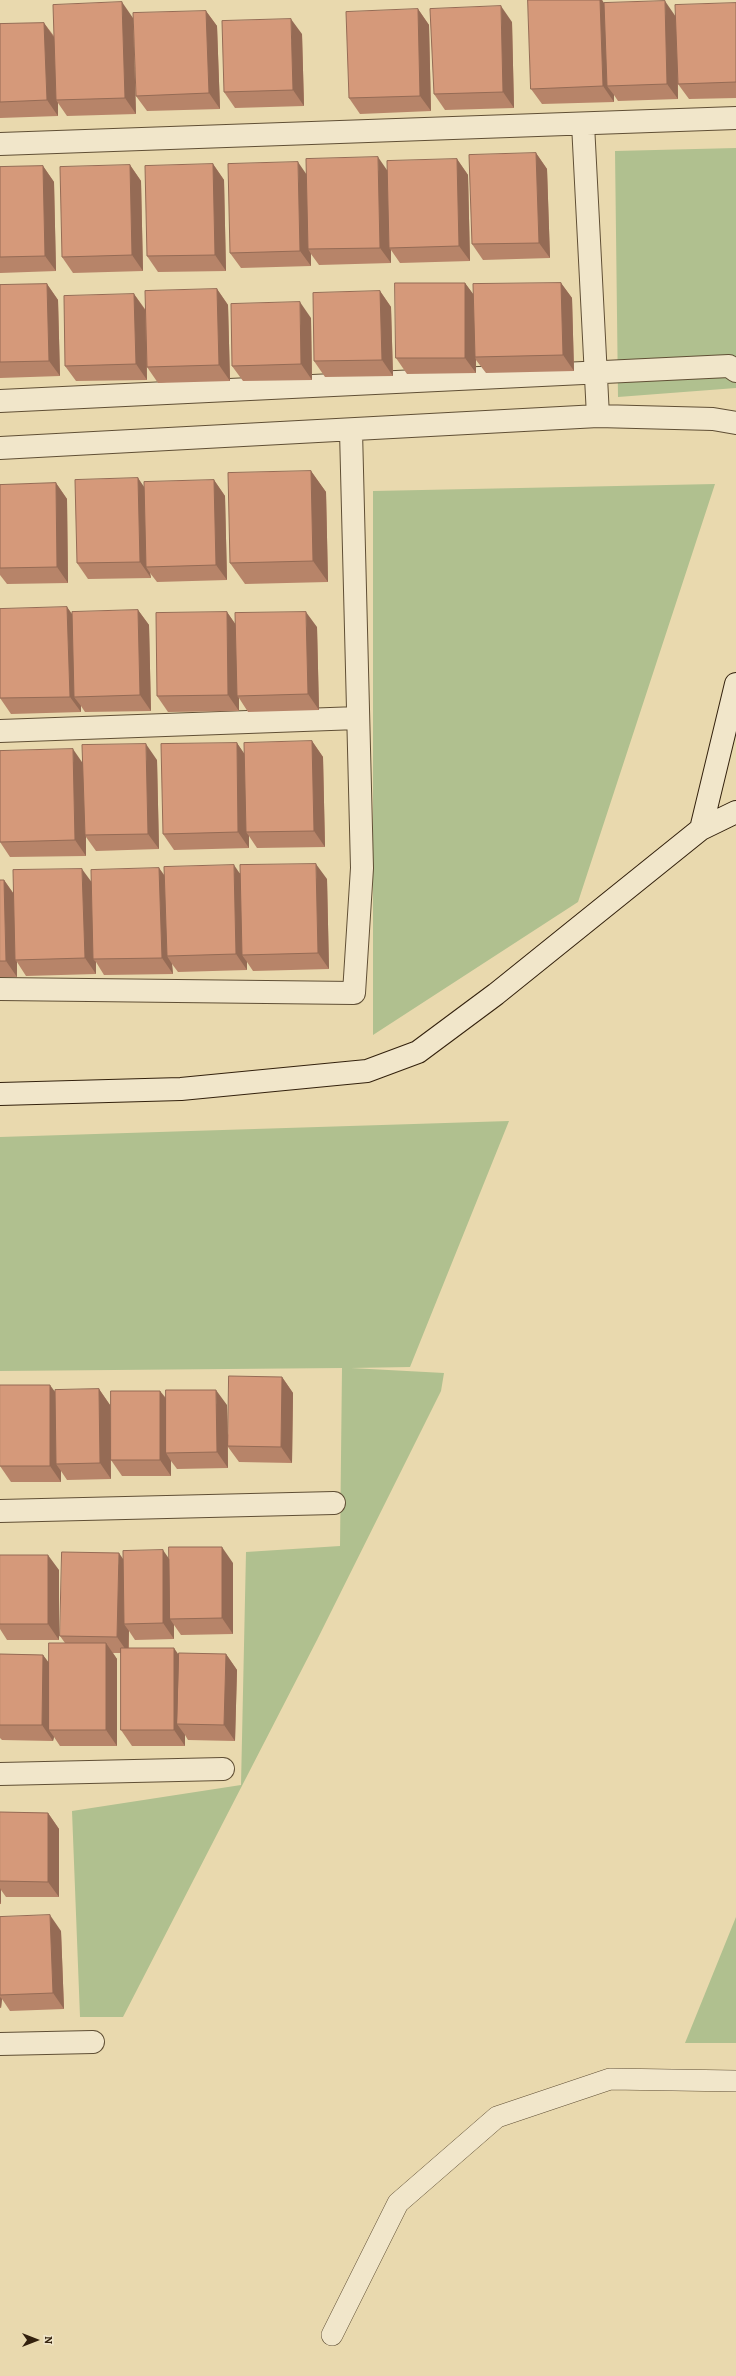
<!DOCTYPE html>
<html>
<head>
<meta charset="utf-8">
<style>
  body { margin:0 }
  #map { position:relative; width:736px; height:2376px; overflow:hidden; background:#e9d9ae; font-family:Alegreya,serif }
  canvas { display:block }
  .north { position:absolute; left:16px; top:2320px; width:40px; height:40px; -webkit-text-stroke:3px #f1e6ca; paint-order:stroke; rotate:90deg; font-size:11px; font-weight:700; line-height:16px; text-align:center; color:#33210d }
  .north::after { content:''; display:block; margin:auto; width:14px; height:18px; background:#33210d; clip-path:polygon(50% 0,100% 100%,50% 72%,0 100%) }
</style>
</head>
<body>
<div id="map">
<canvas width="736" height="2376"></canvas>
<div class="north">N</div>
</div>
<script>
const ctx = document.querySelector('canvas').getContext('2d');
ctx.lineJoin = 'round';
function fillPath(path, color) { ctx.fillStyle = color; ctx.fill(path, 'evenodd'); }
function stroke(path, color, width, dash) { ctx.strokeStyle = color; ctx.lineWidth = width; ctx.lineCap = dash ? 'butt' : 'round'; ctx.setLineDash(dash || []); ctx.stroke(path); }
const green = new Path2D(`
  M736 148V388L618 397 615 151Z
  M715 484 578 902 373 1035V491Z
  M509 1121 410 1367 351 1368 444 1373 441 1391 317 1640 123 2017H80L72 1811 241 1785 246 1552 340 1546 342 1368 0 1371V1137Z
  M736 1917V2043H685Z`);
const lane = new Path2D(`
  M332 2335 398 2203 497 2117 610 2079 736 2081`);
const street = new Path2D(`
  M583 124 598 416
  M0 144 736 118
  M0 401 729 366 736 371
  M0 448 598 416 713 419 736 423
  M0 731 358 718
  M0 989 354 993 362 868 351 431
  M0 1511 334 1503
  M0 1774 223 1769
  M0 2044 93 2042`);
const secondary = new Path2D(`
  M701 829 736 684
  M0 1094 181 1089 367 1071 418 1052 496 994 701 829 736 812`);
const wall = new Path2D(`
  M528 0H602L604 4 676 17 736 3V98L689 99 678 84V99L618 101 614 95V102L542 104 531 89Z
  M418 9 429 25 431 111 360 114 349 98Z
  M206 11 217 26 220 109 147 111 136 96Z
  M133 18 136 114 67 116 58 103V116L0 118V24L44 23 54 36Z
  M512 22 514 108 445 110 434 94Z
  M302 34 304 106 235 108 224 92Z
  M536 153 547 169 550 258 483 260 472 244Z
  M457 159 468 175 470 261 400 263 391 250V263L319 265 311 254V266L241 268 230 253 306 174 387 170Z
  M213 164 224 180 226 271 158 272 147 256Z
  M130 165 141 181 143 271 73 273 62 257Z
  M43 166 54 182 56 271 0 273V167Z
  M465 283 473 294 561 283 572 298 574 371 486 373 476 360V373L407 374 396 358Z
  M47 284 58 300 60 376 0 378V285Z
  M217 289 228 305 230 381 158 383 147 367V380L76 381 65 366 134 294 145 309Z
  M380 291 391 307 393 376 325 377 314 361Z
  M311 318 312 380 243 381 232 366Z
  M311 471 326 492 328 582 245 584 230 563Z
  M138 478 144 488 214 480 225 496 227 580 157 582 150 573 151 578 88 579 77 563Z
  M56 483 67 499 68 583 7 584 0 575V485Z
  M67 607 72 614 138 610 149 625 151 711 85 712 81 706V712L11 714 0 698Z
  M227 612 236 625 317 627 319 710 248 712 239 698V711L168 712 157 696Z
  M312 741 323 757 325 847 257 848 249 836V848L174 850 163 834 237 743 244 754Z
  M0 751 83 763 157 760 159 849 96 851 86 837V856L10 857 0 842Z
  M159 868 165 876 240 873 327 879 329 969 253 971 247 962V970L178 972 172 964 173 974 104 975 96 962V974L26 976 17 962V977H0V880H4L14 894 92 882Z
  M282 1377 293 1393 292 1463 239 1462 228 1447V1468L177 1469 171 1461V1476H122L111 1460 160 1391 166 1398 227 1405 228 1435Z
  M99 1389 110 1405 111 1479 67 1480 61 1471V1482H11L0 1466 55 1391Z
  M0 1555 59 1570V1640H7L0 1629Z
  M123 1559H169L233 1563V1634L181 1635 174 1625V1639L135 1640 129 1631V1648L179 1656 226 1654 237 1670 235 1741 188 1740 185 1735V1746H132L121 1730V1653H113L117 1659V1746H60L54 1737 53 1741 2 1740 0 1738V1654L43 1655 49 1663 65 1643 60 1636Z
  M0 1812 48 1813 59 1829V1897H6L1 1890V1904H0Z
  M0 1917 61 1931 64 2009 10 2011 2 1999 1 2008H0Z`);
const shadedWall = new Path2D(`
  M600 0H602L611 13 607 86 614 95V102L603 86Z
  M665 1 676 17 678 99 667 84Z
  M122 2 133 18 136 114 125 98Z
  M501 6 512 22 514 108 503 92Z
  M418 9 429 25 431 111 420 96Z
  M206 11 217 26 220 109 209 93Z
  M291 19 302 34 304 106 293 90Z
  M44 23 55 39 56 100 58 103V116L47 100Z
  M536 153 547 169 550 258 539 243Z
  M378 157 389 173V248L391 250V263L380 248Z
  M457 159 468 175 470 261 459 246Z
  M298 162 309 178 308 249 311 254V266L300 251Z
  M213 164 224 180 226 271 215 255Z
  M130 165 141 181 143 271 132 255Z
  M43 166 54 182 56 271 45 256Z
  M465 283 476 298 475 357 476 360V373L465 358Z
  M561 283 572 298 574 371 563 355Z
  M47 284 58 300 60 376 49 361Z
  M217 289 228 305 230 381 219 365Z
  M380 291 391 307 393 376 382 360Z
  M134 294 145 310 147 380 136 364Z
  M300 302 311 318 312 380 301 364Z
  M311 471 326 492 328 582 313 561Z
  M138 478 149 494 146 567 150 573 151 578 140 562Z
  M214 480 225 496 227 580 216 565Z
  M56 483 67 499 68 583 57 567Z
  M67 607 78 623 74 697 81 706V712L70 697Z
  M138 610 149 625 151 711 140 695Z
  M227 612 238 628 237 696 239 698V711L228 695Z
  M306 612 317 627 319 710 308 694Z
  M312 741 323 757 325 847 314 831Z
  M237 743 248 759 246 832 249 836V848L238 832Z
  M146 744 157 760 159 849 148 834Z
  M73 749 84 765 85 835 86 837V856L75 840Z
  M316 864 327 879 329 969 318 953Z
  M234 865 245 881 242 955 247 962V970L236 954Z
  M159 868 170 884 167 956 172 964 173 974 162 958Z
  M82 869 93 884V959L96 962V974L85 958Z
  M4 880 15 896V960L17 962V977L6 961Z
  M282 1377 293 1393 292 1463 281 1447Z
  M50 1385 61 1400 56 1464 61 1471V1482L50 1466Z
  M99 1389 110 1405 111 1479 100 1463Z
  M216 1390 227 1405 228 1468 217 1452Z
  M160 1391 171 1406 166 1453 171 1461V1476L160 1460Z
  M222 1547 233 1563V1634L222 1618Z
  M163 1550 174 1566 170 1619 174 1625V1639L163 1623Z
  M119 1553 130 1569 124 1624 129 1631 128 1653 117 1637Z
  M48 1555 59 1570V1640L48 1624Z
  M106 1643 117 1659V1746L106 1730Z
  M174 1648 185 1664 177 1724 185 1735V1746L174 1730Z
  M226 1654 237 1670 235 1741 224 1725Z
  M43 1655 54 1670 49 1730 54 1737 53 1741 42 1725Z
  M48 1813 59 1829V1897L48 1882Z
  M0 1888 1 1890V1904L0 1902Z
  M50 1915 61 1931 64 2009 53 1993Z
  M0 1997 2 1999 1 2008 0 2006Z`);
const building = new Path2D(`
  M528 0H600L603 86 531 89Z
  M665 1 667 84 607 86 604 3Z
  M122 2 125 98 56 100 53 5Z
  M736 3V82L678 84 675 5Z
  M501 6 503 92 434 94 430 9Z
  M418 9 420 96 349 98 346 12Z
  M206 11 209 93 136 96 133 13Z
  M291 19 293 90 224 92 222 21Z
  M44 23 47 100 0 102V24Z
  M536 153 539 243 472 244 469 155Z
  M378 157 380 248 308 249 306 159Z
  M457 159 459 246 389 248 387 161Z
  M298 162 300 251 230 253 228 164Z
  M213 164 215 255 147 256 145 166Z
  M130 165 132 255 62 257 60 167Z
  M43 166 45 256 0 257V167Z
  M395 283H465V358H396Z
  M561 283 563 355 475 357 473 284Z
  M47 284 49 361 0 362V285Z
  M217 289 219 365 147 367 145 291Z
  M380 291 382 360 314 361 313 293Z
  M134 294 136 364 65 366 64 296Z
  M300 302 301 364 232 366 231 304Z
  M311 471 313 561 230 563 228 473Z
  M138 478 140 562 77 563 75 480Z
  M214 480 216 565 146 567 144 482Z
  M56 483 57 567 0 568V485Z
  M67 607 70 697 0 698V609Z
  M138 610 140 695 74 697 72 612Z
  M227 612 228 695 157 696 156 613Z
  M306 612 308 694 237 696 235 613Z
  M312 741 314 831 246 832 244 743Z
  M237 743 238 832 163 834 161 744Z
  M146 744 148 834 85 835 82 745Z
  M73 749 75 840 0 842V751Z
  M316 864 318 953 242 955 240 865Z
  M234 865 236 954 167 956 164 867Z
  M159 868 162 958 93 959 91 870Z
  M82 869 85 958 15 960 13 870Z
  M0 880H4L6 961H0Z
  M229 1376 282 1377 281 1447 228 1446Z
  M0 1385H50V1466H0Z
  M99 1389 100 1463 56 1464 55 1390Z
  M166 1390H216L217 1452 166 1453Z
  M111 1391H160V1460H111Z
  M169 1547H222V1618L170 1619Z
  M163 1550V1623L124 1624 123 1551Z
  M62 1552 119 1553 117 1637 60 1636Z
  M0 1555H48V1624H0Z
  M49 1643H106V1730H49Z
  M121 1648H174V1730H121Z
  M179 1653 226 1654 224 1725 177 1724Z
  M0 1654 43 1655 42 1725H0Z
  M0 1812 48 1813V1882L0 1881Z
  M50 1915 53 1993 0 1995V1917Z`);
fillPath(green, '#b0c08f');
stroke(lane, '#604f35', 22);
stroke(street, '#604f35', 24);
stroke(secondary, '#33210d', 24);
stroke(lane, '#f1e6ca', 21);
stroke(street, '#f1e6ca', 22);
stroke(secondary, '#f1e6ca', 22);
fillPath(wall, '#b78469');
fillPath(shadedWall, '#956b55');
fillPath(building, '#d5997a');
stroke(building, '#956b55', 1);
</script>
</body>
</html>
